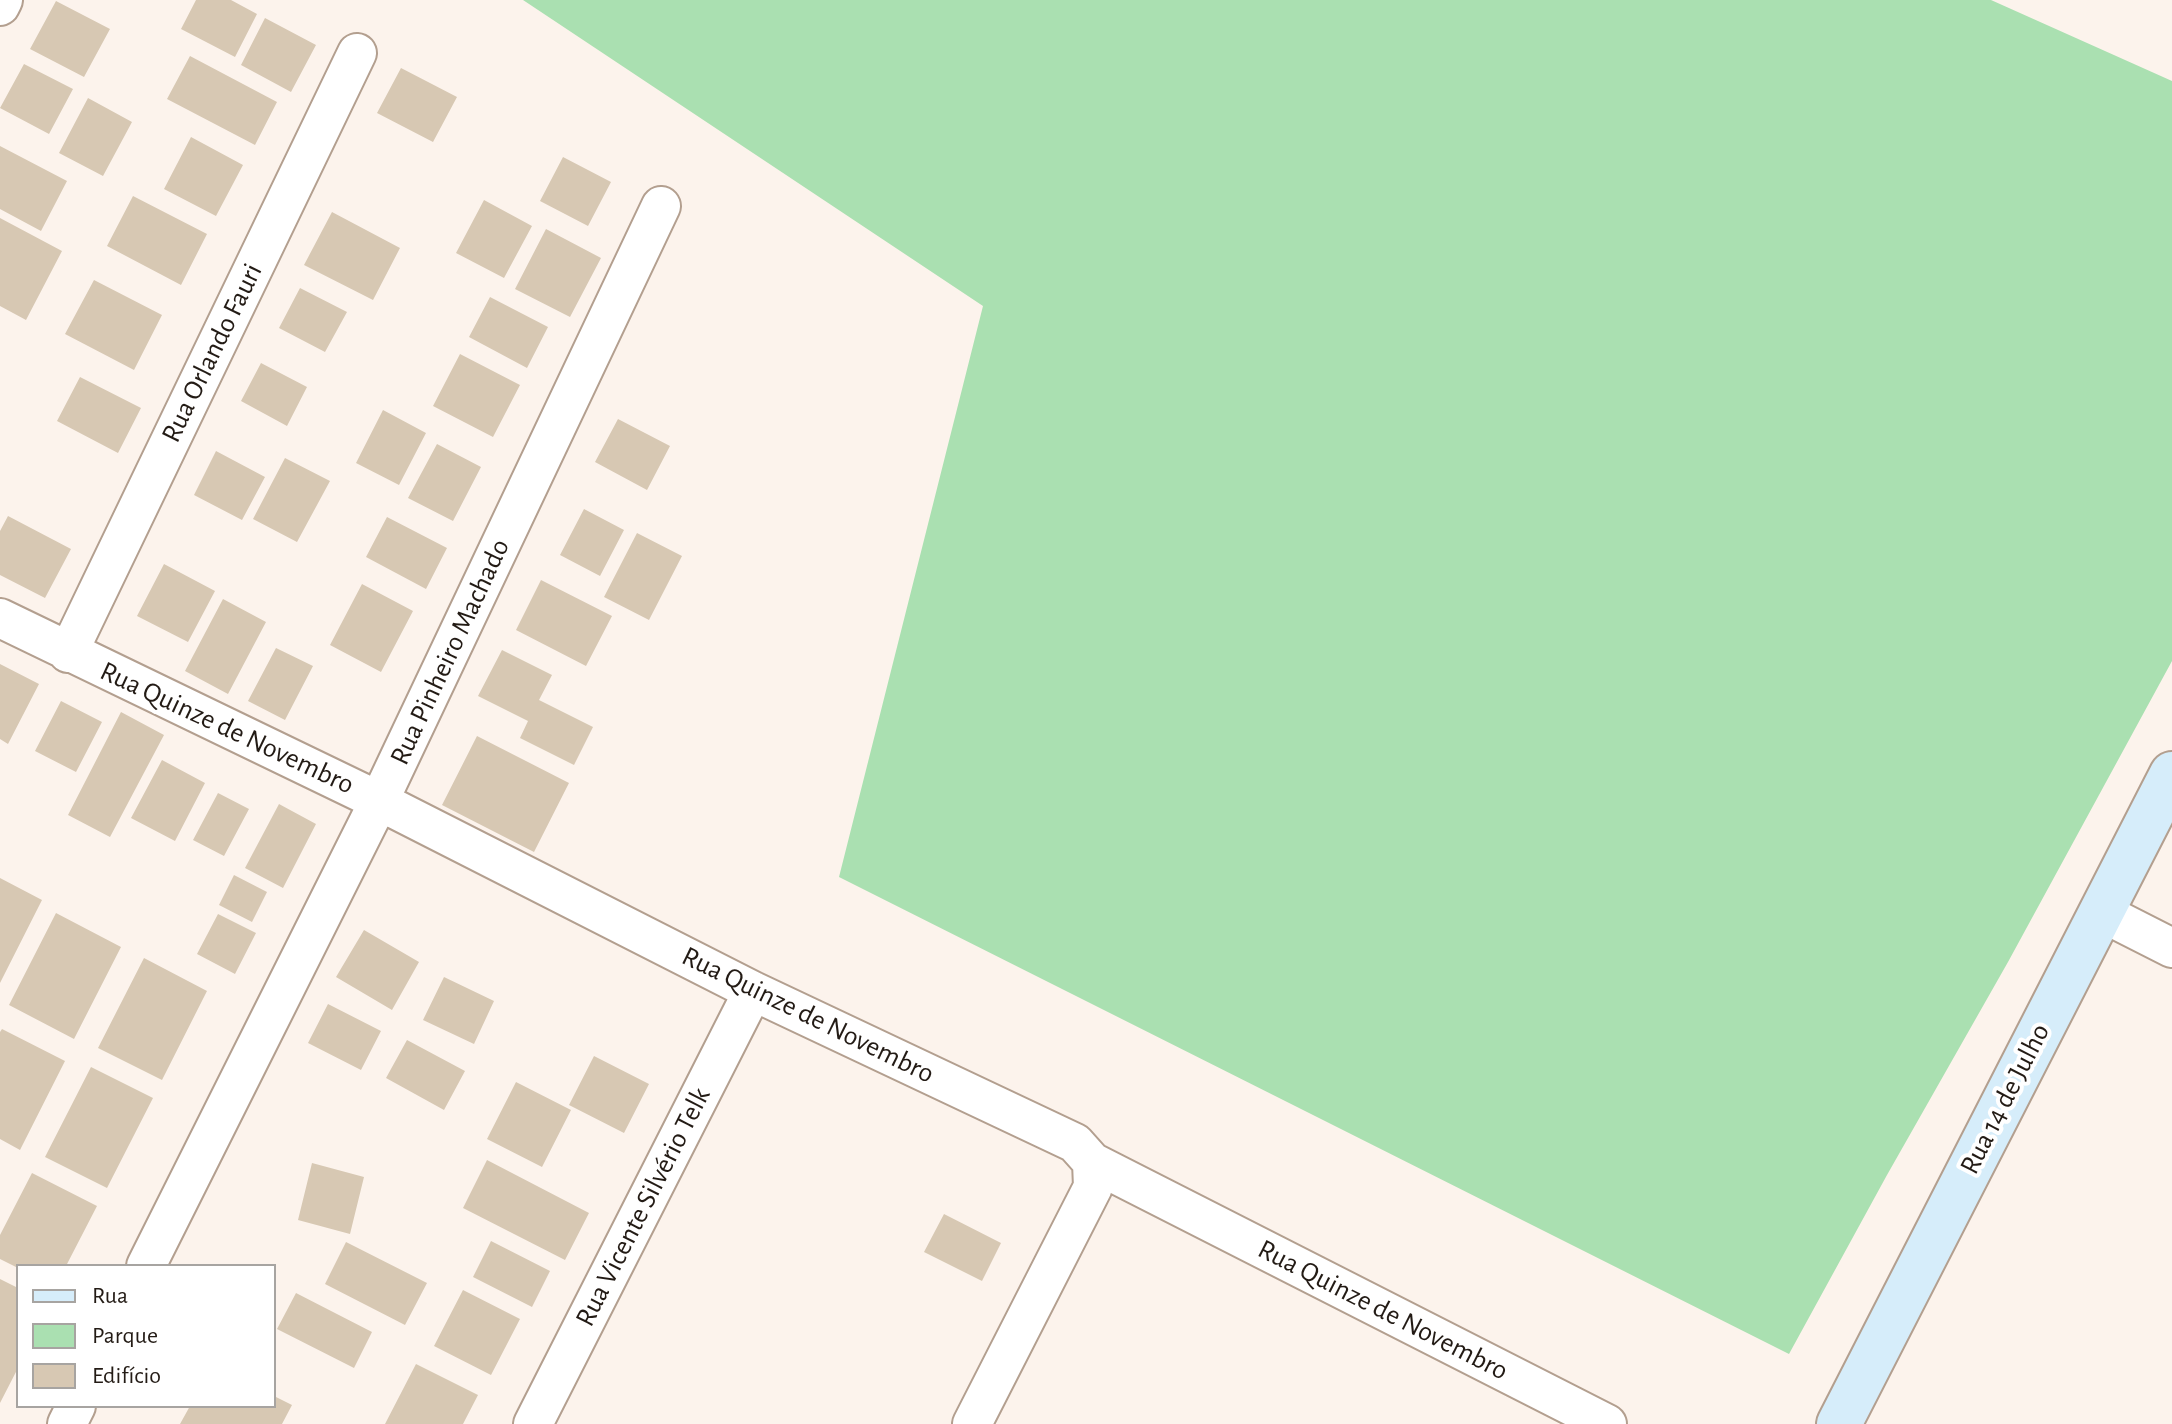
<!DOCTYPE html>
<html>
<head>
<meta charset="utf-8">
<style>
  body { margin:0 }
  #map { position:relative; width:2172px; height:1424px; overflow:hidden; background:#fcf3ec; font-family:"Alegreya Sans",sans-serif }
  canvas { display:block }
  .legend { position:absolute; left:16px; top:1264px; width:260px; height:144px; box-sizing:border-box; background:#fff; border:2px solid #a7a4a1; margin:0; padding:10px 14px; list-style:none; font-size:24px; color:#231b15 }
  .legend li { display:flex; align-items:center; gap:16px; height:40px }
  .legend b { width:40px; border:2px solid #a7a4a1 }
</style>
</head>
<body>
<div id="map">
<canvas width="2172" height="1424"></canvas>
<ul class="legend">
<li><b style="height:10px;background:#d6edfa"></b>Rua</li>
<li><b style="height:22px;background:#aae0b1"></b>Parque</li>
<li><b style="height:22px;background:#d7c8b3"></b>Edifício</li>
</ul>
</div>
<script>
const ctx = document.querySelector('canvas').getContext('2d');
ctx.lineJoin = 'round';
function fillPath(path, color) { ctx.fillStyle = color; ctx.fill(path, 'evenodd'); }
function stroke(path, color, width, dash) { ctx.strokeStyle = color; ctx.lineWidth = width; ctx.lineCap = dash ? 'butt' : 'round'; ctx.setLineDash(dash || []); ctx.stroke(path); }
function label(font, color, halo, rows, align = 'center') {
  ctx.font = font + ' "Alegreya Sans",sans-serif'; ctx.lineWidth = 8; ctx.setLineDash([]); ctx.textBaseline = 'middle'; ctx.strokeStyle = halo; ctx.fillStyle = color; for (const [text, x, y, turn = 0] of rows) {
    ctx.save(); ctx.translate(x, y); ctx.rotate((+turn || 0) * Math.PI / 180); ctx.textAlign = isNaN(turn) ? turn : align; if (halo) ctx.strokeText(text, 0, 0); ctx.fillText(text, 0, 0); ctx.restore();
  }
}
const green = new Path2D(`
  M523 0H1991L2172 81V661L2008 962 1887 1175 1789 1354 839 877 983 306Z`);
const building = new Path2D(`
  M196 0H231L257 14 235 57 181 29Z
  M56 1 110 29 84 77 30 49Z
  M265 18 316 45 291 92 241 65Z
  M190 56 277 102 255 145 167 99Z
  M24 64 73 89 49 134 0 108Z
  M401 68 457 97 433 142 377 113Z
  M88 98 132 122 103 176 59 153Z
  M191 137 243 165 216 216 164 189Z
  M0 146 67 181 41 231 0 209Z
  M563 157 611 182 588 226 540 201Z
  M133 196 207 234 181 285 107 246Z
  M484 200 532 226 504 278 456 253Z
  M332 212 400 248 373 300 304 265Z
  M0 218 62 251 26 320 0 306Z
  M546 229 601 258 570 317 515 289Z
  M94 280 162 315 134 370 65 334Z
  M300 288 347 312 325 352 279 328Z
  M490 297 548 327 527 368 469 337Z
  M460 354 520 385 493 437 433 406Z
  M261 363 307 387 287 426 241 401Z
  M80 377 141 408 118 453 57 421Z
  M383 410 426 433 399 485 356 463Z
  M618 419 670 446 647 490 595 462Z
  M437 444 481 467 453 521 408 498Z
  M216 451 265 477 242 520 194 495Z
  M285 458 330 481 297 542 253 519Z
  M584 509 624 530 600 576 560 555Z
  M8 516 71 549 45 598 0 575V531Z
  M387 517 447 548 426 589 366 557Z
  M637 533 682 556 649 620 604 597Z
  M164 564 215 591 188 642 137 616Z
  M541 580 612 616 586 666 516 630Z
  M362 584 413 611 381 672 330 645Z
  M223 599 266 622 228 694 185 671Z
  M276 648 313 666 285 720 248 701Z
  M502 650 552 675 539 700 593 727 574 765 520 738 528 721 478 696Z
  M0 664 39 684 8 744 0 739Z
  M61 701 102 722 76 772 35 751Z
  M121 712 164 735 110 837 68 815Z
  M477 736 569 783 534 852 442 805Z
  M162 760 205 783 175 841 131 818Z
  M218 793 249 809 224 856 193 840Z
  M279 804 316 824 283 888 245 868Z
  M234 875 267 892 252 922 219 905Z
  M0 878 42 900 0 983Z
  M56 913 121 947 74 1039 9 1005Z
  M218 914 256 933 235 974 197 954Z
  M364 930 419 962 392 1010 336 977Z
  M144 958 207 991 162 1080 98 1048Z
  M444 977 494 1001 474 1044 423 1020Z
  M328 1004 381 1031 361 1070 308 1043Z
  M2 1029 65 1061 20 1150 0 1139V1032Z
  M407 1040 465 1071 444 1110 386 1078Z
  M594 1056 649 1084 624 1133 569 1105Z
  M91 1067 153 1098 107 1188 45 1157Z
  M516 1082 571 1110 542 1167 487 1139Z
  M487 1160 589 1213 565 1260 463 1208Z
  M312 1163 364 1177 350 1234 298 1220Z
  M32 1173 97 1206 66 1266H18V1268L0 1259V1235Z
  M944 1214 1001 1243 982 1281 924 1252Z
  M491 1241 550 1271 532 1307 473 1277Z
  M346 1242 427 1283 405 1325 325 1284Z
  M0 1279 18 1288V1368L0 1403Z
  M463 1290 520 1319 491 1375 434 1346Z
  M296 1293 372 1332 354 1368 277 1329Z
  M416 1364 478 1395 463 1424H385Z
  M274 1396 292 1405 282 1424H180L190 1406H274Z`);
const street = new Path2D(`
  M0 6 3 0
  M0 618 379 801 753 991 1075 1143 1092 1162 1607 1424
  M68 653 357 53
  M2101 912 2172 948
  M146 1266 379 801 661 206
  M67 1424 76 1406
  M533 1424 753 991
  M972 1424 1093 1187 1092 1162`);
const secondary = new Path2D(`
  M1839 1424 2172 774`);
const streetNames = [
  ["Rua Orlando Fauri",212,353,-64],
  ["Rua Pinheiro Machado",450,652,-65],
  ["Rua Quinze de Novembro",227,728,25],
  ["Rua Quinze de Novembro",808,1015,26],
  ["Rua 14 de Julho",2005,1099,-63],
  ["Rua Vicente Silvério Telk",643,1207,-63],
  ["Rua Quinze de Novembro",1383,1310,27]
];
fillPath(green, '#aae0b1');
fillPath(building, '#d7c8b3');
stroke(street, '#b39f8f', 42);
stroke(secondary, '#b39f8f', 48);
stroke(street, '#fff', 38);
stroke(secondary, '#d6edfa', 44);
label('28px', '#231b15', '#fff', streetNames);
</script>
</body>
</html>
